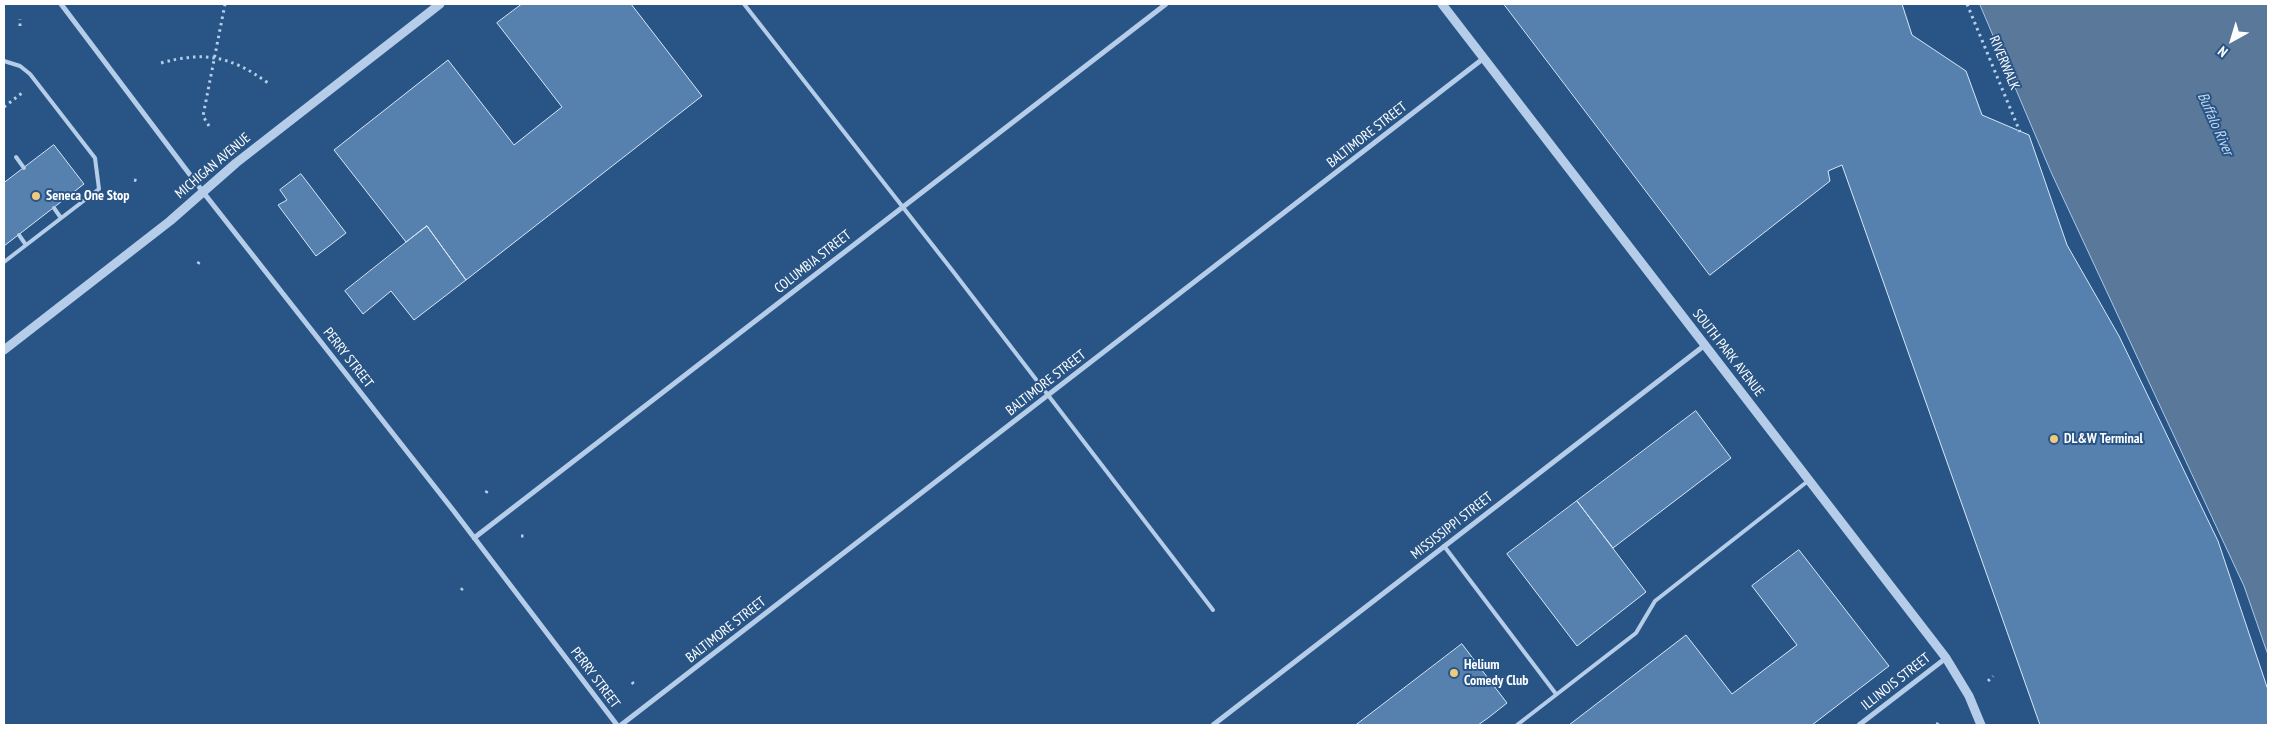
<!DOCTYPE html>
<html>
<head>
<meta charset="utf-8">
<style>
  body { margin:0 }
  #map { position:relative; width:2272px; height:729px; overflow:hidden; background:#295586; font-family:"PT Sans Narrow",sans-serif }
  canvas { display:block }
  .frame { position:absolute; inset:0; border:5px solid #fff; pointer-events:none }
  .north { position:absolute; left:2207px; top:15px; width:50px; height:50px; -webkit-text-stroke:4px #295586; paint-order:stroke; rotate:219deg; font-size:14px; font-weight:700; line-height:20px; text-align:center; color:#fff }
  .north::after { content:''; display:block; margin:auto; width:18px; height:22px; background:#fff; clip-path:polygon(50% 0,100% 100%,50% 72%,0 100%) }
</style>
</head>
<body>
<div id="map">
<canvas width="2272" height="729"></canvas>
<div class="frame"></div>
<div class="north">N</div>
</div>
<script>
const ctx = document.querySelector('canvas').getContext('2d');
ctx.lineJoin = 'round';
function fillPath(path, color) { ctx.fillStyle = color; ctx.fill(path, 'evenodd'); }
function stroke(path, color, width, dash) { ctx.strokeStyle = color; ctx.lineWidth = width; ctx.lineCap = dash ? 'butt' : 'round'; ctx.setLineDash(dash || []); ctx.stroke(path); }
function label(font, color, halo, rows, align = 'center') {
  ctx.font = font + ' "PT Sans Narrow",sans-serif'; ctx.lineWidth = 4; ctx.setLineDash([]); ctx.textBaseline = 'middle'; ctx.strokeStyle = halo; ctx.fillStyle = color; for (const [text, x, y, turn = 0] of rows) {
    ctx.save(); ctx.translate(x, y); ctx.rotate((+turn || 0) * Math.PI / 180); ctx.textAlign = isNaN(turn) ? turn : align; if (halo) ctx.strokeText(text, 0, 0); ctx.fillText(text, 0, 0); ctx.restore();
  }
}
const water = new Path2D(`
  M1980 4H2268V655L2244 586 2051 172Z`);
const building = new Path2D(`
  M522 4H631L702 96 466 280 427 226 406 242 334 150 448 60 514 145 562 107 497 23Z
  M1504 4H1902L1912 35 1966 71 1982 115 2029 135 2067 245 2119 336 2218 541 2268 690V725H2040L1842 165 1828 171 1830 181 1710 275Z
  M54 145 84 184 4 246V183Z
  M301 174 346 233 316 256 278 205 287 200 280 190Z
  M427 226 466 280 414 320 391 291 363 314 345 291Z
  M1696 411 1731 458 1613 548 1577 501Z
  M1577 501 1646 592 1577 646 1507 554Z
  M1799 550 1889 666 1812 725H1569L1686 635 1732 694 1797 645 1752 586Z
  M1462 644 1507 703 1488 718 1478 725H1356Z`);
const path = new Path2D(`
  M1967 4 2020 132
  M20 26V19
  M161 63C204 51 231 56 268 83
  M4 107 22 93
  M209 126 203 116 225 4
  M134 180 139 181
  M198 264 200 260
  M486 493 488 489
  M521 536H524
  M461 590 464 587
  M1988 681 1993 676
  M632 682 635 686
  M1937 725 1939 720`);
const service = new Path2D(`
  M744 4 952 270 1213 610
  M4 61 20 66 30 74 95 158 99 189 4 262
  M16 157 24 168
  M54 208 61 218
  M19 235 26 245
  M1444 546 1556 694
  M1517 725 1636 633 1655 601 1808 481`);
const minor = new Path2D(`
  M61 4 203 192 453 510 617 725
  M474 538 1166 4
  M621 725 1484 58
  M1213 725 1705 345
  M1859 725 1946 658`);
const tertiary = new Path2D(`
  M1442 4 1946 658 1969 696 1981 725
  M4 350 170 221 236 163 440 4`);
const markers = [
  [36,196,5,"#efca7c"],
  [2054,439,5,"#efca7c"],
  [1454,673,5,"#efca7c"]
];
const streetNames = [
  ["RIVERWALK",2004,63,67],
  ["BALTIMORE STREET",1367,135,-38],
  ["MICHIGAN AVENUE",213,166,-40],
  ["COLUMBIA STREET",813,262,-38],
  ["SOUTH PARK AVENUE",1728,353,52],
  ["PERRY STREET",348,358,52],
  ["BALTIMORE STREET",1046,383,-38],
  ["MISSISSIPPI STREET",1452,526,-38],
  ["BALTIMORE STREET",726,630,-38],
  ["PERRY STREET",595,678,53],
  ["ILLINOIS STREET",1896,682,-38]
];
const poiNames = [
  ["Seneca One Stop",46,196],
  ["DL&W Terminal",2064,439],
  ["Helium",1464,665],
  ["Comedy Club",1464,681]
];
const waterNames = [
  ["Buffalo River",2215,124,66]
];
fillPath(water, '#5a789a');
stroke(water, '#aac8e8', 1);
fillPath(building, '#5681af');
stroke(building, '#d8e7f6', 1);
stroke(path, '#b5cde8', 3, [2.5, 4]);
stroke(service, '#b5cde8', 4);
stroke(minor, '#b5cde8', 5);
stroke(tertiary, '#b5cde8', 9);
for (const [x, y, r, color] of markers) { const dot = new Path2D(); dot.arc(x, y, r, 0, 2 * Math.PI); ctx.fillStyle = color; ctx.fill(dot); stroke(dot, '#295586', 2); }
label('14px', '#fff', '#295586', streetNames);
label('bold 14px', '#fff', '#295586', poiNames, 'left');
label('italic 15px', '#c0d7ef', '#295586', waterNames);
</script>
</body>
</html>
